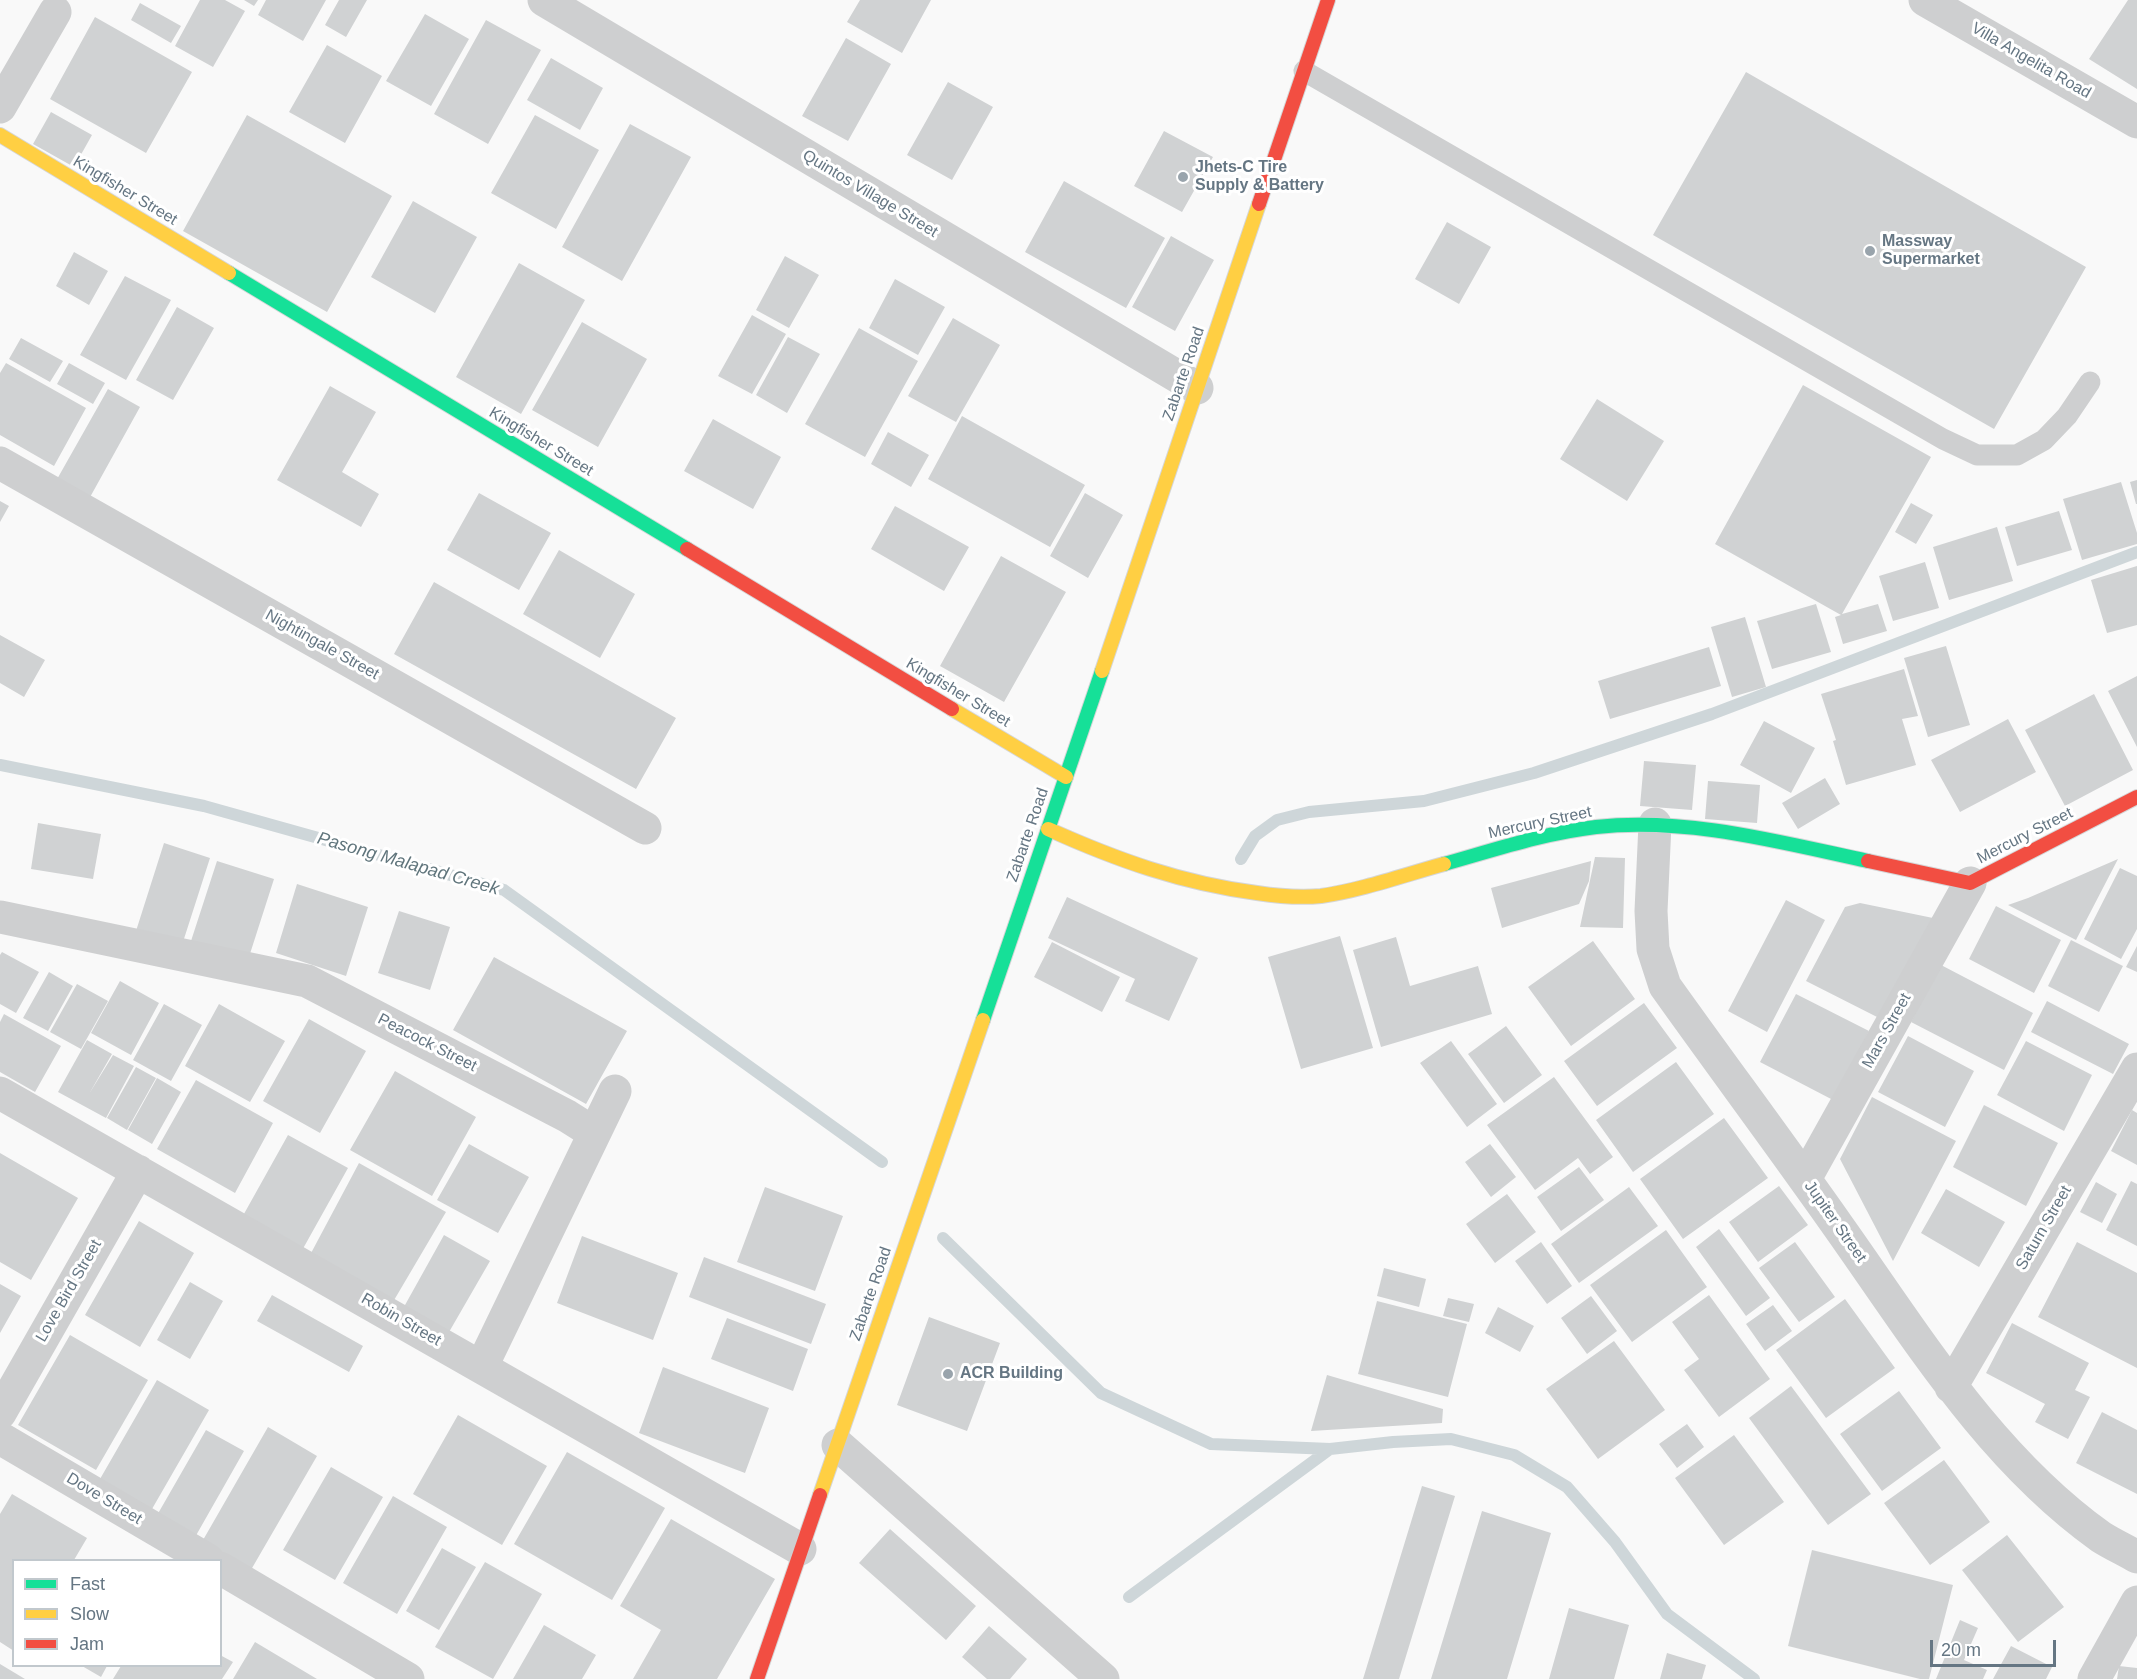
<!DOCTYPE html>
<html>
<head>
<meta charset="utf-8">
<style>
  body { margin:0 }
  #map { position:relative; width:2137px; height:1679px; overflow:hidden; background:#f9f9f9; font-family:Helvetica,sans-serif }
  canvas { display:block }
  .legend { position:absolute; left:12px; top:1559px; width:210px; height:108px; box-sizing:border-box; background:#fff; border:2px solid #c1c8cd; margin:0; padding:8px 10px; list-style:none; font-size:18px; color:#657683 }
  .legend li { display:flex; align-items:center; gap:12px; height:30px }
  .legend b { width:30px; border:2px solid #c1c8cd }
  .scale { position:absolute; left:1930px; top:1640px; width:126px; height:27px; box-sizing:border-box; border:3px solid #657683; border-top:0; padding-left:8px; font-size:18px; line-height:21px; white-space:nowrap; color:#657683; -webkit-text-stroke:4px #fff; paint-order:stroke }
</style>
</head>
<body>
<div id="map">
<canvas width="2137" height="1679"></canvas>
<ul class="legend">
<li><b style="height:8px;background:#16e098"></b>Fast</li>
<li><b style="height:8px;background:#ffcf43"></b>Slow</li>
<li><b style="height:8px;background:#f24e42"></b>Jam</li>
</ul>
<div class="scale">20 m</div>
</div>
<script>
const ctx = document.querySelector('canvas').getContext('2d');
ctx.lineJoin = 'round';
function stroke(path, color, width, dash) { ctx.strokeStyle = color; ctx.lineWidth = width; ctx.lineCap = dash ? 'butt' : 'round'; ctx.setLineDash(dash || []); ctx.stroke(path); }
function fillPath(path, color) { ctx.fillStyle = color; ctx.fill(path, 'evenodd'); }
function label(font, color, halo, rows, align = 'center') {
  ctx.font = font + ' Helvetica,sans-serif'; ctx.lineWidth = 6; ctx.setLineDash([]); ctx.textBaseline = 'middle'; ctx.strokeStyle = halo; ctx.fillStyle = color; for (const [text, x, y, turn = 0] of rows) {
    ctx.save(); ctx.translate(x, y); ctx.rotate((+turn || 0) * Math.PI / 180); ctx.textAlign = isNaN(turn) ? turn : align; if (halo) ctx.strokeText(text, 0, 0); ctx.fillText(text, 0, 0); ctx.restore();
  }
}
const stream = new Path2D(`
  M0 765 204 806 504 890 882 1162
  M1241 859 1255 836 1277 820 1309 812 1424 801 1534 773 1712 714 2137 552
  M943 1238 1101 1393 1211 1444 1330 1449 1393 1442 1451 1439 1514 1455 1567 1487 1615 1542 1667 1614 1754 1679
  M1129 1597 1330 1449`);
const building = new Path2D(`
  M200 0H225L245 11 213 67 175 46Z
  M244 0H258L254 6Z
  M266 0H326L303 41 258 15Z
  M339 0H367L346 37 325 25Z
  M860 0H931L902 53 847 22Z
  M2128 0H2137V89L2089 59Z
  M140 3 181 26 171 43 131 20Z
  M425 14 469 39 431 106 386 81Z
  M95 17 192 72 146 153 50 99Z
  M486 20 541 50 488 144 434 114Z
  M846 38 891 64 848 141 802 116Z
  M327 45 382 76 345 143 289 112Z
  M551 58 603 88 580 130 527 100Z
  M1746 72 2086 267 1994 429 1653 235Z
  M948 82 993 107 952 180 907 155Z
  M51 112 92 135 74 167 33 144Z
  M247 115 392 196 327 312 183 231Z
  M535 115 599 150 556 229 491 193Z
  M630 124 691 157 622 281 562 247Z
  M1164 131 1213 157 1182 212 1134 186Z
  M1064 181 1165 238 1126 308 1025 252Z
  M413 201 477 237 435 313 371 277Z
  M1447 222 1491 247 1459 304 1415 279Z
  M1171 236 1214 260 1175 331 1132 307Z
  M74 252 108 271 89 305 56 286Z
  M785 256 819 275 789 328 756 310Z
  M519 263 585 300 521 414 456 377Z
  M125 276 171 300 126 380 80 355Z
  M895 279 945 307 918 355 869 328Z
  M177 307 214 328 173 400 136 380Z
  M752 315 786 334 752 394 718 376Z
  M953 318 1000 345 956 422 908 396Z
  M582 322 647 359 598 447 532 410Z
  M859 328 918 361 865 457 805 424Z
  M788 337 820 354 787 413 756 395Z
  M21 338 63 361 50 382 9 359Z
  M6 363 86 408 54 466 0 435V373Z
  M69 363 105 383 93 404 57 384Z
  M1803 385 1931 457 1842 614 1878 604 1887 631 1843 644 1835 617 1841 615 1715 544Z
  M330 386 376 412 342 472 379 494 361 527 277 480Z
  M108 389 140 407 89 499 56 481Z
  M1597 399 1664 441 1627 501 1560 459Z
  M962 416 1085 485 1050 547 928 479Z
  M713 419 781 457 753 509 684 471Z
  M888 432 929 455 911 487 871 464Z
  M2137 480V504H2136L2130 482Z
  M2121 482 2137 533V544L2082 560 2063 499Z
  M479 493 551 533 519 590 447 550Z
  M1085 493 1123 515 1088 578 1050 556Z
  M0 501 9 506 0 522Z
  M1911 503 1933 515 1916 544 1895 532Z
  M895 506 969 547 944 591 871 549Z
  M2059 511 2072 550 2017 566 2005 527Z
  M1997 527 2013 581 1949 600 1933 547Z
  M559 550 635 594 600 658 523 614Z
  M1001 556 1066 592 1004 702 940 666Z
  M1925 562 1939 608 1893 621 1879 576Z
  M2137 566V625L2107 633 2091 580Z
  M434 582 676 718 636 789 394 654Z
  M1816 604 1831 652 1772 669 1757 621Z
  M1745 617 1766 687 1732 697 1711 627Z
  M0 635 45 660 24 697 0 683Z
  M1946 646 1970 725 1928 737 1904 658Z
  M1709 647 1721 686 1610 719 1598 681Z
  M1904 669 1918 716 1902 719 1916 765 1846 785 1833 741 1836 740 1821 694Z
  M2137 676V747L2108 691Z
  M2094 694 2133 770 2065 806 2025 730Z
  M2008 719 2036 772 1960 812 1931 760Z
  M1764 721 1815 748 1791 793 1740 765Z
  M1644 761 1696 765 1692 810 1640 806Z
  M1825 778 1840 804 1798 829 1782 803Z
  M1708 781 1760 785 1757 823 1705 819Z
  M38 823 101 834 93 879 31 869Z
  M164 843 210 858 182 945 136 931Z
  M1595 857 1625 858 1623 928 1580 927Z
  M2118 859 2076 940 2008 905 2028 898Z
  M217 861 274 879 248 960 191 941Z
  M1591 861 1589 881 1579 904 1502 928 1491 888Z
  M2120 868 2137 876V929L2121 959 2084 939Z
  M297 884 368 907 346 976 276 953Z
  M1067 897 1198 958 1169 1021 1125 1001 1135 979 1048 938Z
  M1786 900 1825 920 1767 1032 1728 1011Z
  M1860 903 1933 918 1881 1019 1806 981 1845 907Z
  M1996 906 2061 940 2034 993 1969 959Z
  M399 911 450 927 430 990 378 973Z
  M1340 936 1373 1048 1301 1069 1268 957Z
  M1396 937 1410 986 1478 966 1492 1014 1381 1047 1353 950Z
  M2071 940 2123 966 2099 1012 2048 986Z
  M1593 941 1635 999 1571 1046 1528 987Z
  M1052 942 1120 977 1102 1012 1034 977Z
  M2137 946V972L2126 967Z
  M2 952 39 972 16 1013 0 1004V955Z
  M494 957 627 1031 586 1104 453 1030Z
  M1941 965 2033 1013 2004 1070 1911 1022Z
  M49 972 73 986 48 1031 23 1018Z
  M120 981 159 1003 131 1055 91 1033Z
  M77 984 108 1001 81 1049 50 1032Z
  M1796 994 1869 1031 1833 1100 1760 1062Z
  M2047 1001 2129 1044 2113 1074 2031 1032Z
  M1644 1003 1677 1048 1597 1106 1564 1061Z
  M164 1004 202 1025 171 1081 133 1060Z
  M219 1004 285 1041 250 1102 185 1066Z
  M4 1014 61 1046 35 1092 0 1072V1022Z
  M309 1019 366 1051 320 1133 263 1101Z
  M1506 1026 1542 1075 1504 1103 1468 1054Z
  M1908 1036 1974 1071 1945 1127 1878 1092Z
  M87 1040 112 1054 89 1094 113 1055 134 1066 106 1118 58 1092Z
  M1451 1041 1497 1104 1467 1127 1420 1063Z
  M2026 1041 2092 1075 2064 1131 1997 1095Z
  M1676 1062 1714 1114 1633 1172 1596 1120Z
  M136 1067 156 1078 127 1130 107 1118Z
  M395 1071 476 1117 432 1196 350 1150Z
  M1554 1077 1613 1157 1590 1174 1578 1158 1535 1190 1487 1125Z
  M157 1078 181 1092 152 1144 128 1130Z
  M196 1080 273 1123 235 1193 157 1149Z
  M1872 1097 1956 1141 1893 1261 1840 1159Z
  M1984 1105 2058 1143 2026 1206 1953 1167Z
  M2132 1110 2137 1113V1165L2111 1151Z
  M1724 1118 1768 1178 1683 1239 1640 1179Z
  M288 1135 348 1168 300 1254 240 1221Z
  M469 1144 529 1177 498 1233 437 1200Z
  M1490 1144 1516 1177 1491 1197 1465 1162Z
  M0 1153 78 1198 31 1280 0 1262Z
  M359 1163 446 1212 390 1307 310 1255Z
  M1579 1167 1604 1200 1561 1231 1537 1197Z
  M2131 1181 2137 1184V1246L2106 1230Z
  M2096 1182 2117 1194 2102 1223 2080 1212Z
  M1779 1186 1808 1225 1758 1262 1729 1222Z
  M765 1187 843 1216 815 1291 737 1262Z
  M1629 1187 1658 1226 1579 1283 1551 1244Z
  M1946 1189 2005 1222 1979 1267 1921 1233Z
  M1507 1194 1536 1232 1495 1263 1466 1224Z
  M139 1221 194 1253 140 1347 85 1315Z
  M1719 1229 1770 1298 1746 1316 1696 1247Z
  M1666 1230 1707 1287 1632 1342 1590 1285Z
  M444 1235 490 1261 445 1339 400 1314Z
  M582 1236 678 1273 653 1340 557 1303Z
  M1541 1242 1572 1286 1547 1304 1515 1261Z
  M1795 1242 1835 1297 1799 1322 1759 1268Z
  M2077 1242 2137 1273V1368L2038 1317Z
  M704 1257 826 1304 811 1344 689 1297Z
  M1384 1268 1426 1279 1419 1307 1377 1296Z
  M190 1282 223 1301 190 1359 157 1340Z
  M0 1284 21 1296 0 1333Z
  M272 1295 363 1346 349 1372 257 1321Z
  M1709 1295 1770 1379 1719 1417 1684 1370 1699 1359 1672 1322Z
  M1591 1296 1617 1331 1587 1354 1561 1318Z
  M1448 1298 1474 1304 1469 1322 1443 1316Z
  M1845 1299 1895 1368 1826 1418 1776 1350Z
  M1377 1301 1467 1324 1448 1397 1358 1374Z
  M1773 1305 1792 1331 1765 1351 1746 1324Z
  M1498 1307 1534 1326 1520 1352 1485 1333Z
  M929 1317 1000 1343 967 1431 897 1405Z
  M727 1318 808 1349 793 1391 711 1359Z
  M2012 1323 2089 1363 2075 1390 2090 1397 2068 1439 2035 1422 2045 1404 1986 1373Z
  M70 1335 148 1380 96 1470 18 1425Z
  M1614 1341 1665 1410 1598 1459 1546 1389Z
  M663 1367 769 1408 745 1473 639 1433Z
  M1327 1375 1443 1409 1442 1423 1311 1431Z
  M157 1380 209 1410 152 1509 100 1479Z
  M1791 1386 1871 1494 1828 1525 1749 1418Z
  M1899 1391 1941 1448 1882 1491 1840 1434Z
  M2102 1412 2137 1430V1494L2076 1463Z
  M458 1415 547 1466 502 1545 413 1494Z
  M1687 1424 1704 1447 1677 1468 1659 1444Z
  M268 1427 317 1456 248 1575 199 1547Z
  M206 1430 244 1451 194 1539 156 1517Z
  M1734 1435 1784 1502 1724 1545 1675 1478Z
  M567 1452 665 1508 612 1600 514 1544Z
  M1944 1460 1990 1522 1930 1565 1884 1503Z
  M331 1467 383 1497 335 1580 283 1550Z
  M1422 1486 1455 1496 1399 1679H1363Z
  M12 1494 87 1538 74 1560H14V1651L0 1642V1514Z
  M393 1496 447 1527 397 1614 343 1583Z
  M1482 1511 1551 1533 1507 1679H1431Z
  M671 1519 775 1579 717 1679H633L661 1630 620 1606Z
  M890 1529 976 1606 946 1640 859 1563Z
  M2007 1535 2064 1607 2018 1642 1962 1570Z
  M442 1548 476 1567 439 1630 406 1611Z
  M1812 1550 1953 1585 1929 1679H1920L1788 1646Z
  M485 1562 542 1594 493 1679 435 1647Z
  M1569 1608 1629 1625 1614 1679H1549Z
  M1960 1620 1978 1628 1964 1660 1987 1670 1983 1679H1936Z
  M544 1625 596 1655 582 1679H513Z
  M989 1626 1027 1659 1010 1679H987L962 1657Z
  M255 1642 317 1679H233Z
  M2011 1646 2052 1667 2046 1679H1993Z
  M1667 1653 1706 1665 1702 1679H1660Z
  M220 1655 233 1662 222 1679H113L121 1666H220Z
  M0 1664 25 1679H0Z
  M82 1666H107L101 1677Z
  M2119 1666 2137 1668V1679H2117Z`);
const lane = new Path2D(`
  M1304 71 1943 439 1977 455H2017L2044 440 2067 416 2090 382`);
const street = new Path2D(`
  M544 0 1197 388
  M1925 0 2137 122
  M0 107 55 12
  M0 463 645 828
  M1655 824 1651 911 1653 949 1665 986C1722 1066 1781 1145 1838 1226 1916 1336 1989 1457 2101 1537 2112 1544 2125 1550 2137 1557
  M0 917 307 981 567 1116 594 1133
  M0 1093 800 1549
  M1805 1179 1970 883
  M482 1366 615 1091
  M1951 1387 2137 1069
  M0 1413 138 1171
  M0 1438 208 1560
  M838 1445 1103 1679
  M220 1568 408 1679
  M2094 1679 2137 1602`);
const fast = new Path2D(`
  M229 273 687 549
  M1444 864C1494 850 1544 833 1596 827 1687 817 1779 842 1868 861
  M983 1020 1102 671`);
const slow = new Path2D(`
  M0 135 229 273
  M1102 671 1259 204
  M952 709 1066 777
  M1048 829C1117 860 1181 883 1257 893 1277 896 1300 898 1321 896 1362 890 1404 875 1444 864
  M820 1495 983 1020`);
const jam = new Path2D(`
  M1259 204 1328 0
  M687 549 952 709
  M1868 861 1970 883 2137 797
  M757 1679 820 1495`);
const markers = [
  [1183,177,6,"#99a4ac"],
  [1870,251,6,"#99a4ac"],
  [948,1374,6,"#99a4ac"]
];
const streetNames = [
  ["Villa Angelita Road",2031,61,30],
  ["Kingfisher Street",125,191,31],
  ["Quintos Village Street",870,194,31],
  ["Zabarte Road",1184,374,-71],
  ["Kingfisher Street",541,442,31],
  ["Nightingale Street",322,645,29],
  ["Kingfisher Street",958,693,31],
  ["Mercury Street",1540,823,-12],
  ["Zabarte Road",1028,835,-71],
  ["Mercury Street",2025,836,-27],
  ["Mars Street",1887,1031,-61],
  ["Peacock Street",427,1043,27],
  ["Jupiter Street",1835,1222,55],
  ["Saturn Street",2044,1228,-60],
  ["Love Bird Street",69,1291,-60],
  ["Zabarte Road",871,1294,-71],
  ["Robin Street",401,1320,30],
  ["Dove Street",104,1499,31]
];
const poiNames = [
  ["Jhets-C Tire",1195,168],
  ["Supply & Battery",1195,186],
  ["Massway",1882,242],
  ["Supermarket",1882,260],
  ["ACR Building",960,1374]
];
const waterNames = [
  ["Pasong Malapad Creek",408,864,16]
];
stroke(stream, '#ced6d9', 12);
fillPath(building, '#d0d2d3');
stroke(fast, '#d5d6d7', 16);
stroke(slow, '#d5d6d7', 16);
stroke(jam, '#d5d6d7', 16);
stroke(lane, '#cecfd0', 21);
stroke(street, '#cecfd0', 33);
stroke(fast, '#16e098', 14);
stroke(slow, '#ffcf43', 14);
stroke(jam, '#f24e42', 14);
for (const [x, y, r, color] of markers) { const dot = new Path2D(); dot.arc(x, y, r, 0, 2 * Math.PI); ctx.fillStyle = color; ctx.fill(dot); stroke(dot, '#fff', 2); }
label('16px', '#657683', '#fff', streetNames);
label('bold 16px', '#657683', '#fff', poiNames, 'left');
label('italic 18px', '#60757c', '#fff', waterNames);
</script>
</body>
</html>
